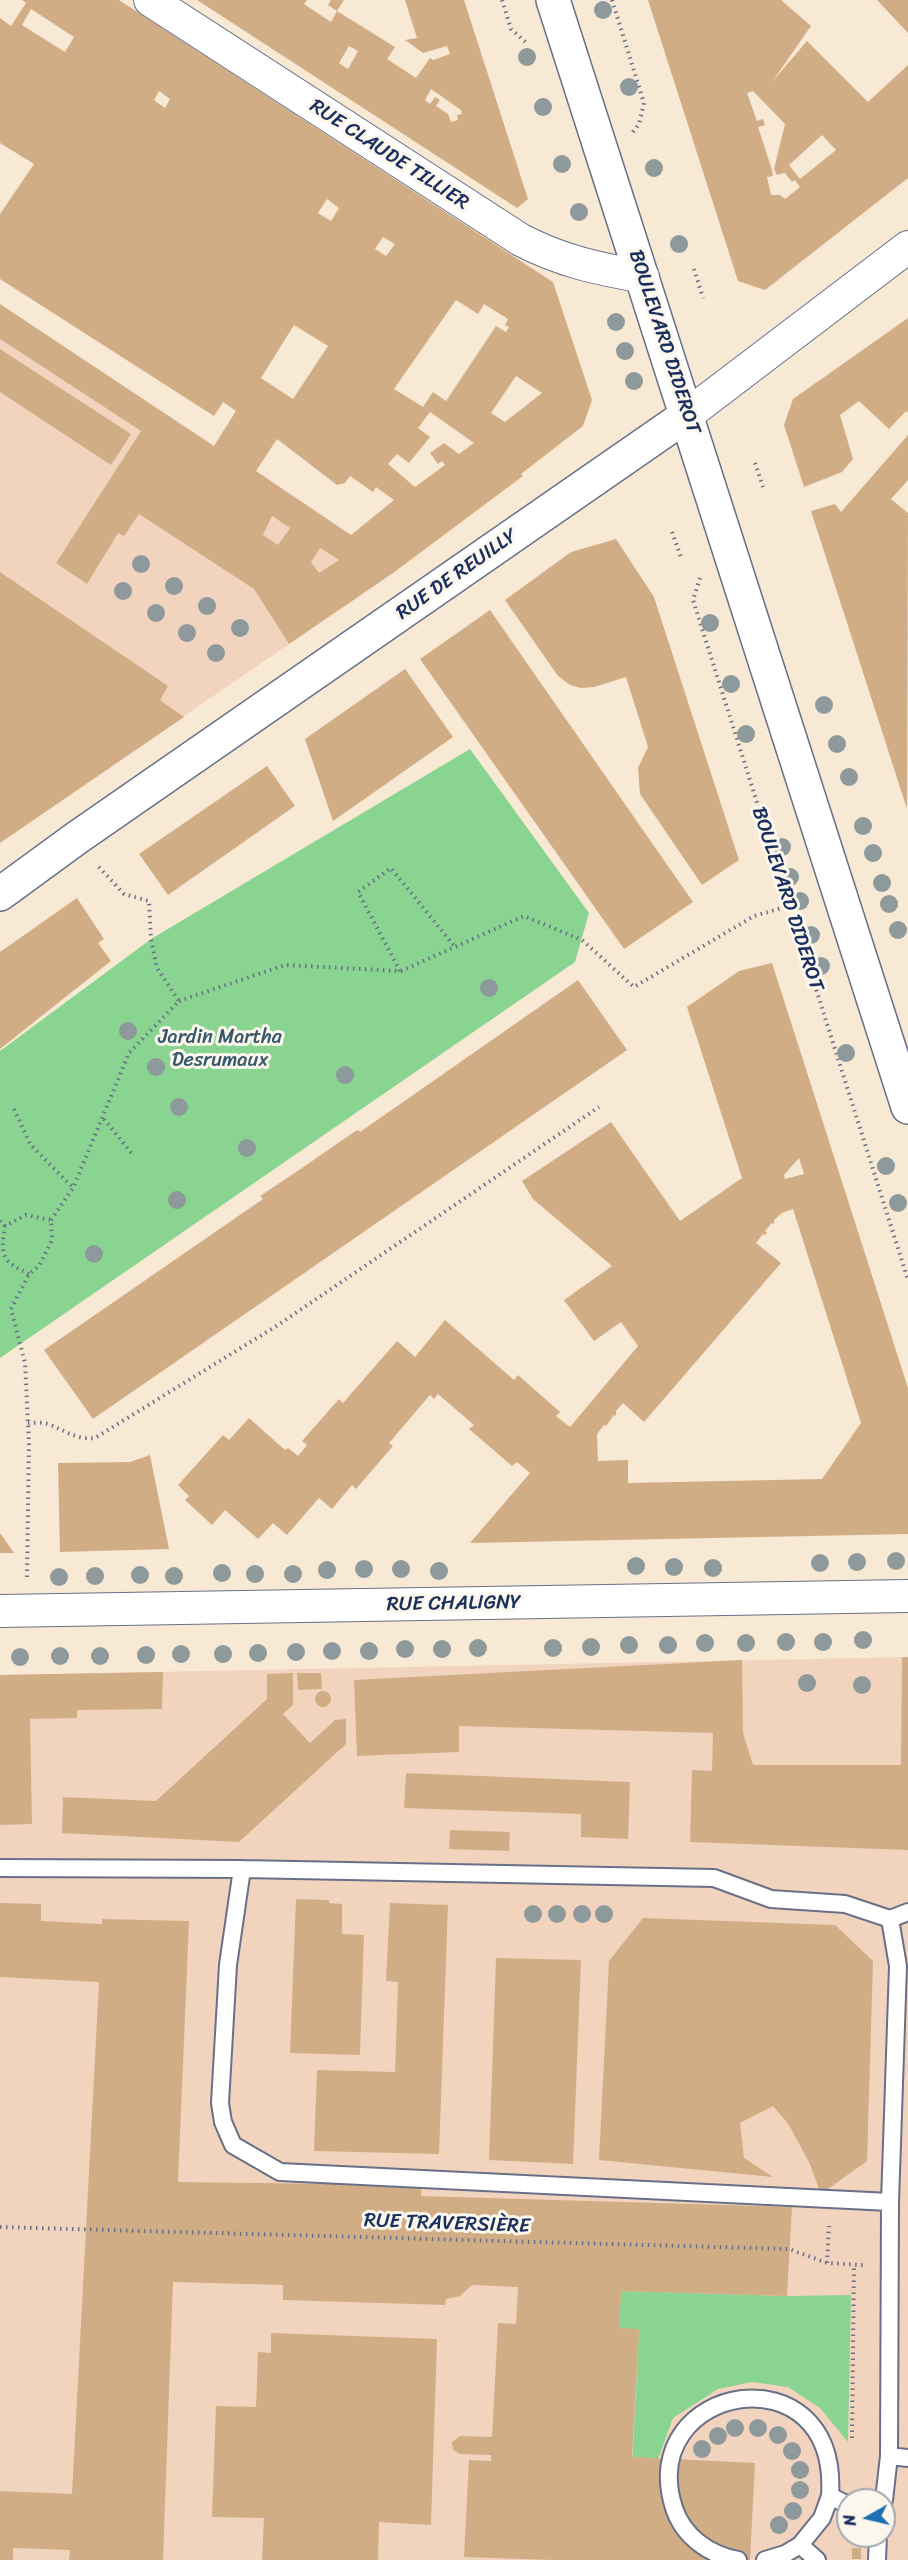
<!DOCTYPE html>
<html>
<head>
<meta charset="utf-8">
<style>
  body { margin:0 }
  #map { position:relative; width:908px; height:2560px; overflow:hidden; background:#f8e9d5; font-family:Sriracha,sans-serif }
  canvas { display:block }
  .north { position:absolute; left:836px; top:2488px; width:60px; height:60px; box-sizing:border-box; background:#fbf7ec; border:2px solid #a1a7b3; border-radius:50%; rotate:262deg; font-size:16px; font-weight:700; line-height:24px; text-align:center; color:#1b2f5e }
  .north::after { content:''; display:block; margin:auto; width:21px; height:27px; background:#1f6fb2; clip-path:polygon(50% 0,100% 100%,50% 72%,0 100%) }
</style>
</head>
<body>
<div id="map">
<canvas width="908" height="2560"></canvas>
<div class="north">N</div>
</div>
<script>
const ctx = document.querySelector('canvas').getContext('2d');
ctx.lineJoin = 'round';
function fillPath(path, color) { ctx.fillStyle = color; ctx.fill(path, 'evenodd'); }
function stroke(path, color, width, dash) { ctx.strokeStyle = color; ctx.lineWidth = width; ctx.lineCap = dash ? 'butt' : 'round'; ctx.setLineDash(dash || []); ctx.stroke(path); }
function label(font, color, halo, rows, align = 'center') {
  ctx.font = font + ' Sriracha,sans-serif'; ctx.lineWidth = 6; ctx.setLineDash([]); ctx.textBaseline = 'middle'; ctx.strokeStyle = halo; ctx.fillStyle = color; for (const [text, x, y, turn = 0] of rows) {
    ctx.save(); ctx.translate(x, y); ctx.rotate((+turn || 0) * Math.PI / 180); ctx.textAlign = isNaN(turn) ? turn : align; if (halo) ctx.strokeText(text, 0, 0); ctx.fillText(text, 0, 0); ctx.restore();
  }
}
const built = new Path2D(`
  M0 339 339 560 365 592 15 832 0 822Z
  M908 1657V2560H0V1675ZM848 2500H884V2536H848Z`);
const green = new Path2D(`
  M470 749 589 913 575 962 0 1358V1051L151 939Z
  M621 2291 787 2296 851 2295 848 2442 820 2408 788 2387 752 2382 718 2389 673 2418 658 2459 632 2467 639 2330 619 2328Z`);
const building = new Path2D(`
  M22 0H119L553 282 592 400 583 426 521 474 523 476 393 573 289 644 254 589 139 514 124 536 118 533 87 584 56 563 141 431 0 339V304L214 446 236 411 223 402 214 416 0 279V214L34 164 0 143V18L11 26 26 3ZM31 9 74 37 65 52 22 25ZM159 91 170 99 165 108 154 100ZM327 199 339 208 331 221 318 213ZM383 237 395 244 386 256 375 249ZM456 300 478 314 484 304 508 319 505 325 509 327 506 332 496 326 446 401 433 392 423 407 394 389ZM294 325 328 346 293 399 261 378ZM516 376 542 393 505 422 491 413ZM430 412 474 443 459 454 444 443 430 453 438 464 442 461 445 465 415 487 388 464 397 454 409 463 430 437 418 428ZM277 439 337 485 345 483 350 476 373 492 376 487 394 500 351 535 256 471ZM272 516 290 528 278 545 263 535ZM320 548 339 560 319 573 311 562Z
  M197 0H307L304 4 331 22 337 11 395 47 387 59 416 78 430 58 433 60 450 54 447 46 423 53 405 40 417 38 405 0H464L528 199 517 208ZM349 46 358 51 348 69 339 63ZM431 89 461 110 462 114 457 115 458 120 451 122 448 114 436 106 440 100 435 97 430 104 425 100Z
  M331 0H344L337 11 328 5Z
  M648 0H781L811 26 772 82 807 41 868 102 908 65V178L765 290 738 281ZM753 91 785 124 774 169 777 175 785 173 792 182 795 180 800 187 785 199 780 195H771L767 177 773 176 772 170 758 127 765 125 763 119 757 121 747 93ZM822 135 836 150 800 179 789 165Z
  M877 0H908V33Z
  M908 318V413L906 411 889 429 859 401 840 415 853 459 842 472 804 487 784 425 793 399Z
  M0 349 131 434 111 465 0 392Z
  M908 435V480L891 499 908 513 907 809 811 511 835 504 841 512Z
  M616 539 654 597 739 860 702 885 640 794 638 768 648 747 626 677 594 687 581 688 570 685 558 676 505 600 571 552Z
  M0 572 168 686 160 700 184 717 0 843Z
  M490 610 693 902 624 949 420 659Z
  M405 669 453 737 333 821 305 739Z
  M267 766 295 806 168 895 139 854Z
  M77 898 104 939 98 943 111 961 0 1049V952Z
  M772 963 908 1388V1534L470 1543 530 1473 517 1462 512 1466 469 1429 474 1425 438 1394 434 1399 430 1395 389 1443 393 1446 356 1489 352 1485 332 1509 319 1498 287 1535 273 1523 258 1539 225 1510 212 1525 185 1500 189 1496 178 1485 223 1435 229 1440 249 1418 285 1450 288 1448 298 1456 307 1445 302 1441 339 1399 343 1403 397 1341 415 1357 445 1320 514 1380 518 1375 560 1412 556 1416 570 1427 638 1346 621 1322 594 1341 564 1300 612 1266 533 1199 522 1181 611 1122 680 1221 742 1178 687 1007 739 971ZM799 1158 804 1174 785 1179 784 1175ZM793 1209 861 1423 822 1479 628 1483V1460L598 1461 597 1434 604 1425 606 1426 614 1415 616 1416V1411L623 1403 644 1422 781 1263 756 1243 763 1234 765 1235 767 1233 765 1231 772 1223 774 1224V1220L782 1213Z
  M578 980 627 1050 93 1419 44 1350 263 1199 260 1196 299 1170 354 1132 358 1130 360 1132Z
  M150 1455 169 1549 60 1552 58 1463 130 1462Z
  M0 1533 14 1553H0Z
  M902 1657H908V1850L690 1842 692 1770 712 1771 713 1733 459 1726V1752L357 1756 354 1680 742 1660 743 1733 753 1765H901Z
  M163 1672 162 1709 77 1710V1718L30 1719 32 1824 0 1825V1675Z
  M293 1673V1705L283 1714 310 1743 335 1720 346 1719V1744L239 1842 62 1833 63 1797 156 1801 267 1699V1674Z
  M297 1673H321L322 1689 298 1690Z
  M315 1699a8 8 0 1 1 16 0a8 8 0 1 1-16 0Z
  M406 1773 630 1782 628 1839 581 1837V1814L404 1808Z
  M450 1830 510 1832 509 1851 449 1849Z
  M296 1899 329 1900V1903L342 1904V1934L364 1935 360 2055 290 2053Z
  M0 1903 41 1904V1921L102 1924V1919L189 1921 178 2182 422 2185 421 2196 792 2207 787 2296 621 2291 619 2328 639 2329 632 2457 755 2463 750 2560H552L464 2557 469 2460 491 2461V2455L460 2454 453 2450 452 2442 460 2436 492 2437 498 2323 516 2324 518 2287 472 2285 460 2296 446 2299 445 2305 283 2300V2285L173 2282 163 2560H69L70 2550 13 2548V2560H0V2491L72 2494 99 1982 0 1977Z
  M390 1903 448 1905 439 2154 314 2151 317 2070 395 2072 398 1982 386 1981Z
  M643 1918 835 1925 873 1961 867 2161 821 2194 809 2162 789 2125 773 2106 740 2123 744 2158 773 2177 599 2160 609 1961Z
  M496 1958 581 1960 573 2164 489 2160Z
  M271 2333 437 2339 431 2525 379 2522 378 2560H262L264 2518 212 2517 216 2406 256 2407 258 2352 271 2353Z
  M852 2548H861V2559H852Z`);
const path = new Path2D(`
  M502 0 511 29 528 44
  M612 0 644 103 639 124 632 133
  M694 269 703 298
  M755 463 763 487
  M672 532 681 557
  M700 578 693 600 908 1280
  M400 971 358 892 391 868 455 947
  M179 1001 285 965 401 971 524 916 582 940 634 987 754 916 789 906
  M14 1109 30 1144 73 1188
  M104 1119 133 1155
  M51 1220 73 1188 129 1053 179 1001 157 968 151 939 149 901 124 894 97 865
  M0 1221 5 1226
  M28 1423C34 1423 42 1422 48 1424 65 1430 75 1440 95 1438L278 1325 599 1107
  M27 1577 29 1443 25 1363 11 1309 29 1274 39 1266 52 1240 51 1220 26 1215 5 1226C0 1256 2 1261 29 1274
  M0 2227 789 2249 827 2263 863 2265
  M827 2263 829 2226
  M852 2438 854 2265`);
const service = new Path2D(`
  M0 1868 242 1869 714 1878 771 1899 845 1904 890 1919 908 1912
  M242 1869 228 1965 220 2103 223 2122 233 2145 280 2172 890 2202
  M889 2456 908 2458
  M884 2500 889 2456 890 2202 898 1966 890 1919
  M800 2545 822 2518 830 2496
  M738 2560C709 2555 683 2536 674 2508 634 2383 840 2347 830 2496L848 2505
  M765 2560 785 2554 800 2545 817 2560
  M877 2560 878 2536`);
const minor = new Path2D(`
  M150 0 521 240C564 262 596 268 643 277
  M687 415 908 247
  M0 1611 908 1596`);
const tertiary = new Path2D(`
  M0 894 78 837 687 415`);
const secondary = new Path2D(`
  M553 0 908 1107`);
const trees = [
  [603,10],
  [527,57],
  [629,87],
  [543,107],
  [562,164],
  [654,168],
  [579,212],
  [679,244],
  [616,322],
  [625,351],
  [634,381],
  [141,564],
  [174,586],
  [123,591],
  [207,606],
  [156,613],
  [710,623],
  [240,628],
  [187,633],
  [216,653],
  [731,684],
  [824,705],
  [746,734],
  [837,744],
  [849,777],
  [863,826],
  [782,847],
  [873,853],
  [790,877],
  [882,883],
  [800,901],
  [889,904],
  [898,930],
  [811,935],
  [821,966],
  [489,988],
  [128,1031],
  [846,1053],
  [156,1067],
  [345,1075],
  [179,1107],
  [247,1148],
  [886,1166],
  [177,1200],
  [898,1203],
  [94,1254],
  [896,1561],
  [857,1562],
  [820,1563],
  [636,1566],
  [674,1567],
  [713,1568],
  [364,1569],
  [401,1569],
  [327,1570],
  [439,1571],
  [222,1573],
  [255,1574],
  [293,1574],
  [140,1575],
  [95,1576],
  [174,1576],
  [59,1577],
  [863,1640],
  [786,1642],
  [823,1642],
  [705,1643],
  [746,1643],
  [629,1645],
  [668,1645],
  [591,1647],
  [478,1648],
  [553,1648],
  [405,1649],
  [442,1649],
  [332,1651],
  [369,1651],
  [296,1652],
  [258,1653],
  [181,1654],
  [223,1654],
  [146,1655],
  [60,1656],
  [100,1656],
  [20,1657],
  [807,1683],
  [862,1685],
  [533,1914],
  [557,1914],
  [582,1914],
  [604,1914],
  [735,2428],
  [758,2428],
  [778,2435],
  [718,2436],
  [702,2449],
  [792,2451],
  [800,2470],
  [800,2490],
  [793,2511],
  [779,2525]
];
const streetNames = [
  ["RUE CLAUDE TILLIER",389,155,33],
  ["BOULEVARD DIDEROT",664,342,72],
  ["RUE DE REUILLY",457,575,-35],
  ["BOULEVARD DIDEROT",787,899,72],
  ["RUE CHALIGNY",454,1604,-1],
  ["RUE TRAVERSIÈRE",447,2224,2]
];
const parkNames = [
  ["Jardin Martha",220,1038],
  ["Desrumaux",220,1061]
];
fillPath(built, '#f2d4be');
fillPath(green, '#8ad491');
fillPath(building, '#d1ad86');
stroke(service, '#687088', 20);
stroke(minor, '#687088', 34);
stroke(tertiary, '#687088', 36);
stroke(secondary, '#687088', 36);
stroke(path, '#687088', 4, [1.5, 4.5]);
stroke(service, '#fff', 16);
stroke(minor, '#fff', 32);
stroke(tertiary, '#fff', 33);
stroke(secondary, '#fff', 33);
ctx.fillStyle = '#8e999b';
for (const [x, y] of trees) { ctx.beginPath(); ctx.arc(x, y, 9, 0, 2 * Math.PI); ctx.fill(); }
label('20px', '#1b2f5e', '#fbf7ec', streetNames);
label('20px', '#37586b', '#fbf7ec', parkNames);
</script>
</body>
</html>
